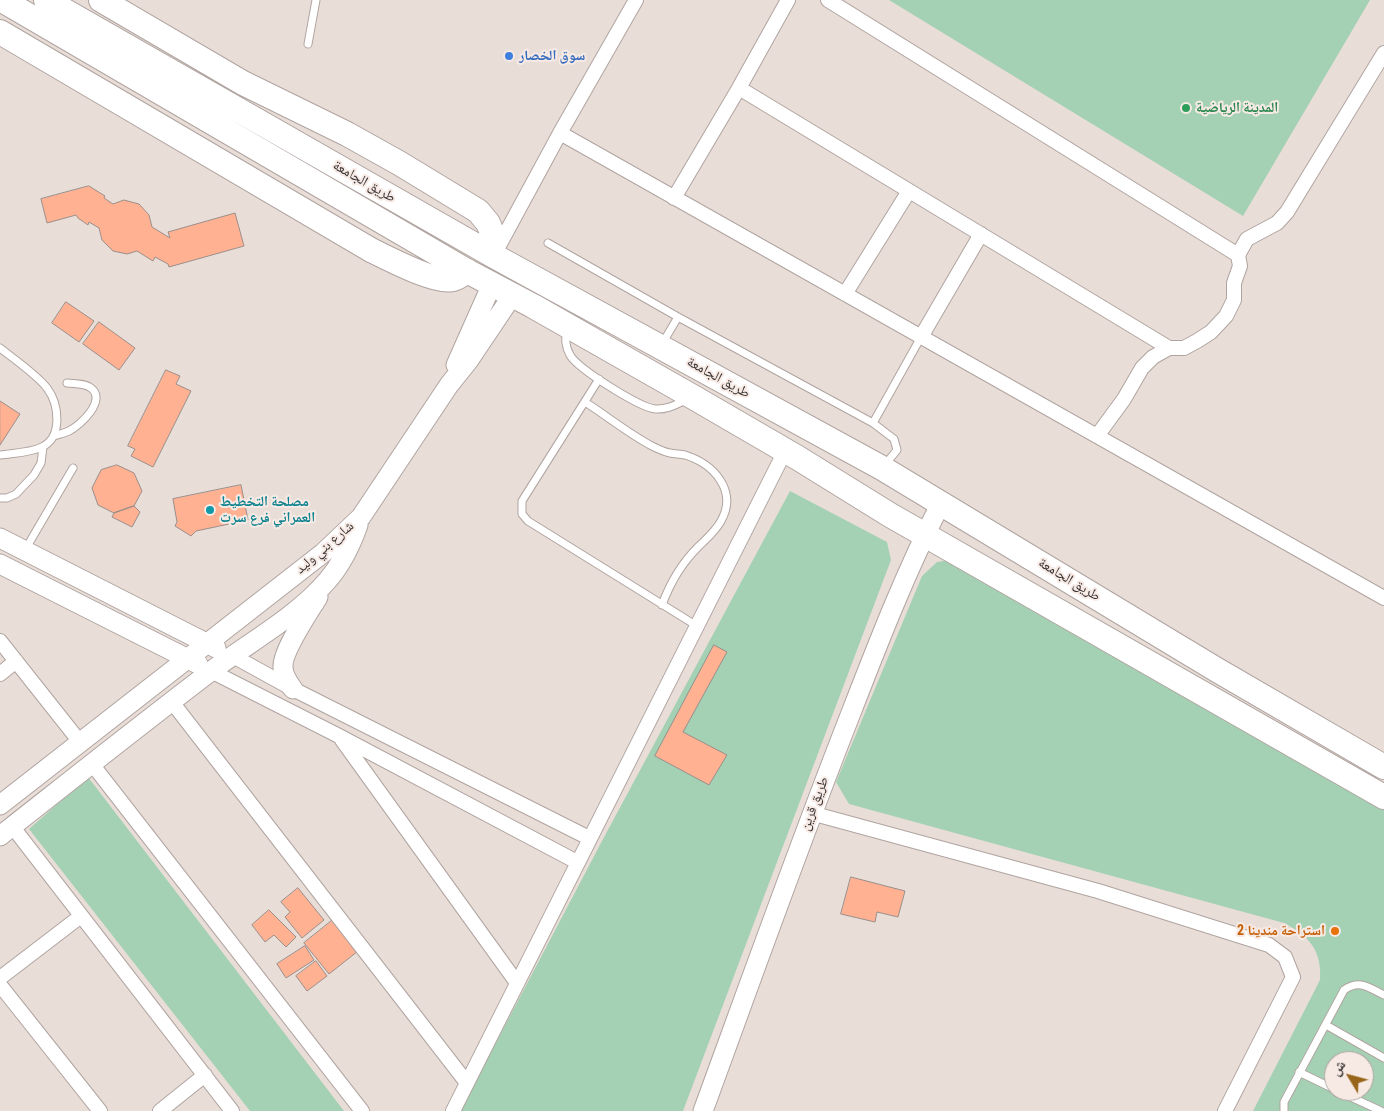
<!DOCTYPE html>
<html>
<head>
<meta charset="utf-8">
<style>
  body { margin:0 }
  #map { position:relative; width:1384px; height:1111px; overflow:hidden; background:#e9ddd8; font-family:"Roboto Condensed","Noto Naskh Arabic",sans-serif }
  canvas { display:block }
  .north { position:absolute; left:1324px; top:1051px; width:50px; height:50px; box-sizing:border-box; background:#f7eae5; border:1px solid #aaa09d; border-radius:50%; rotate:307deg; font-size:14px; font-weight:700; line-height:20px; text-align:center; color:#363230 }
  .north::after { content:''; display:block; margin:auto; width:18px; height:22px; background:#98661a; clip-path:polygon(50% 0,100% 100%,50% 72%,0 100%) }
</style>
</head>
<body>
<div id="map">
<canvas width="1384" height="1111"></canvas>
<div class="north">ش</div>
</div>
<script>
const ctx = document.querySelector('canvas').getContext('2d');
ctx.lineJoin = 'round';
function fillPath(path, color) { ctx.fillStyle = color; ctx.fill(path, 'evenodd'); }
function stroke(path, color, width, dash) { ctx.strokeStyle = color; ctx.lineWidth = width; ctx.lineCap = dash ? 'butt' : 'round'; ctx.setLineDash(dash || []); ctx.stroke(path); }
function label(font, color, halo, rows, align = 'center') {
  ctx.font = font + ' "Roboto Condensed","Noto Naskh Arabic",sans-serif'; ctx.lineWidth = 4; ctx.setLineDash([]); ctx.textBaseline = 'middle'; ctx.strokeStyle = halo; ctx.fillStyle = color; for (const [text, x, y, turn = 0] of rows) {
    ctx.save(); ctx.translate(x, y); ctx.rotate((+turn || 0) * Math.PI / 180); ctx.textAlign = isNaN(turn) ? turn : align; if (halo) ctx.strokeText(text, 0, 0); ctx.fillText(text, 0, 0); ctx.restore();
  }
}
const green = new Path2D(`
  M889 0H1370L1243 216Z
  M790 491 887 542 891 560 683 1111H460L602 841Z
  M957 559 1384 803V1111H1253L1320 980C1322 950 1309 936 1284 923L849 804 836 782 922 576 937 562ZM1334 1061H1364V1091H1334Z
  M88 777 344 1111H250L29 829Z`);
const building = new Path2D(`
  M89 186 105 196 104 198 113 204 124 200 139 204 149 215 152 227 170 238 168 232 235 213 244 246 169 267 168 264 155 257 153 261 137 251 127 254 113 251 102 240 99 228 89 222 88 225 78 218 76 215 47 223 41 199Z
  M66 302 94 321 79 342 52 323Z
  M99 322 135 348 119 370 83 344Z
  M166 370 180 376 176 384 191 391 153 467 131 456 135 449 128 446Z
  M0 401 20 414 0 445Z
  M117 465 134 473 142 491 134 506 114 513 98 505 92 488 101 470Z
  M241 485 248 520 196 531 191 536 175 526 177 522 173 499Z
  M134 506 140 512 132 527 112 517 114 513Z
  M714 645 727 652 683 732 727 755 709 785 655 756Z
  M851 877 905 891 898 917 877 912 875 922 841 914Z
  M298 888 324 920 302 938 285 917 290 912 281 902Z
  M269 910 296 937 286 947 274 935 265 942 252 925Z
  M334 919 358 951 329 974 304 943Z
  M305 946 314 960 286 978 277 964Z
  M316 961 327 976 307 991 296 976Z`);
const lane = new Path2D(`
  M308 44 316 0
  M548 243 678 317 873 423 894 439 897 450 884 466
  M567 329C565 339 565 346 570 355 578 369 639 407 655 409 667 410 677 404 688 399
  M662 344 678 317
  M0 348C14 359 37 375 47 388 59 404 63 437 42 447 30 453 13 453 0 455
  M599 379 522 501V514L528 521 697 626
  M585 402C607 416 629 434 652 446 658 449 664 452 670 453 675 454 680 454 685 455 714 464 738 491 721 521 715 532 707 538 698 547 682 563 670 583 662 605
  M873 423 921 337
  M54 436C60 434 65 433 69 431 81 425 107 400 91 388 85 383 75 384 67 383
  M0 498H7L16 494 34 475 41 463 43 447
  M25 550 73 468
  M1326 1025 1384 1058
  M1299 1072 1334 1089
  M1338 1091 1381 1111
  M1284 1111V1102L1344 990C1360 979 1369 988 1384 995`);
const street = new Path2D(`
  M828 0 1238 255 1240 266 1234 283V300L1226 316 1211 332 1197 341 1184 348H1169L1153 357 1142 368 1124 399 1097 436
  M739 88 1169 348
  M560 133 1384 598
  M674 198 739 88 788 0
  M495 253 560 133 636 0
  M1238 255 1247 239 1277 223 1287 212 1384 53
  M845 294 909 191
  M921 337 981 234
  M0 641 80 742
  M233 656 293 689 589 838
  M211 671 339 736 577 862
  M0 674 16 661
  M172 702 467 1083
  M342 740 517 983
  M92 764 362 1111
  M811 813 1098 891 1269 945 1285 957 1293 977 1225 1111
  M12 826 232 1111
  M0 978 81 916
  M0 985 100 1111
  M160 1111 205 1075
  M453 1111 785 451`);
const secondary = new Path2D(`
  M456 365 492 284
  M0 538 216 648
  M0 564 198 664
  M293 689C288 682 283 676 283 667 282 651 309 612 318 597
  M0 805 323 553 361 517 449 385 469 360 512 296
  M0 836C70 781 139 726 210 672 248 643 295 618 327 581 341 565 351 545 358 525
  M703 1111C751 980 798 848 849 718 877 646 905 573 941 503`);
const highway = new Path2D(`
  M2 0 467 271 533 306 693 397 798 458 890 515 1384 797
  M46 0 494 256 882 468 1217 670 1384 767
  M101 0 243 83 347 134 399 163 478 211 488 223 491 230 492 245 489 253
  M0 32 371 250C387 258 437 284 453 279 458 278 463 274 467 271`);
const markers = [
  [509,56,5,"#3f7fe0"],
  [1186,108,5,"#2e9e5b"],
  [210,510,5,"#0f9aa8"],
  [1335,931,5,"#e8710a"]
];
const shopNames = [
  ["سوق الخصار",519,56]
];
const leisureNames = [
  ["المدينة الرياضية",1196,108]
];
const streetNames = [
  ["طريق الجامعة",364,182,30],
  ["طريق الجامعة",718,378,29],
  ["شارع بني وليد",325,548,-41],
  ["طريق الجامعة",1069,580,31],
  ["طريق قرين",815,804,-69]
];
const cultureNames = [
  ["مصلحة التخطيط",220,502],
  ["العمراني فرع سرت",220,518]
];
const foodNames = [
  ["استراحة مندينا 2",1325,931]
];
fillPath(green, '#a4d1b4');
fillPath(building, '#ffb192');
stroke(building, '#9a8e8a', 1);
stroke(lane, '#b0a4a0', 9);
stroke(street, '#b0a4a0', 16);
stroke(secondary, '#b0a4a0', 21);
stroke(highway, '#b0a4a0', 26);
stroke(lane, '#fff', 7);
stroke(street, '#fff', 14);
stroke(secondary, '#fff', 19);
stroke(highway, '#fff', 24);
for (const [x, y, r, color] of markers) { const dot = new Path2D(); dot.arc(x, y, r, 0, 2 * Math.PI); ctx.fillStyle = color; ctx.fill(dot); stroke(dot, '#f7eae5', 2); }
label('bold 14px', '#366cbe', '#f7eae5', shopNames, 'left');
label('bold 14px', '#27864d', '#f7eae5', leisureNames, 'left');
label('14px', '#363230', '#f7eae5', streetNames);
label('bold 14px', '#0d838f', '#f7eae5', cultureNames, 'left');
label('bold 14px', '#c56008', '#f7eae5', foodNames, 'right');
</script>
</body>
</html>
